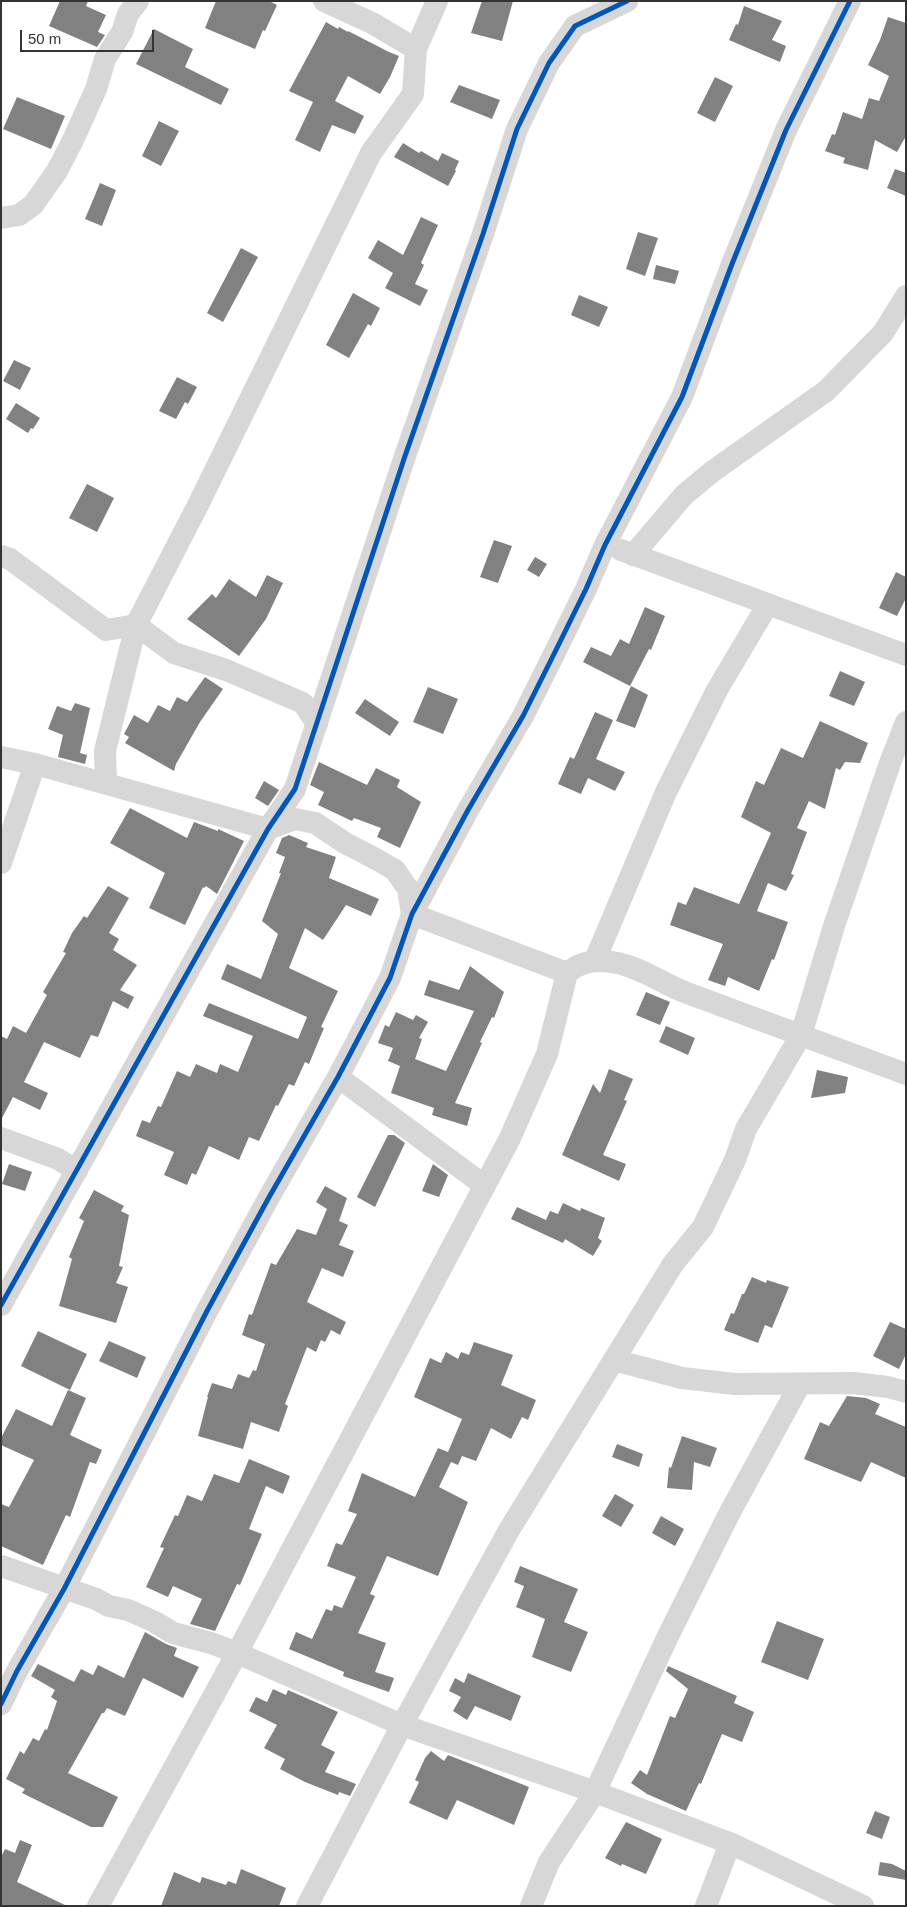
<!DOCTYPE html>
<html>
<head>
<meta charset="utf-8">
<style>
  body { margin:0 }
  #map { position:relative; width:907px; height:1907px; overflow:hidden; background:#fff; font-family:Helvetica,sans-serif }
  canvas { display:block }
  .frame { position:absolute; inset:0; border:2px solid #333; pointer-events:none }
  .scale { position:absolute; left:20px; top:30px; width:134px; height:22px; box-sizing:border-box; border:2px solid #333; border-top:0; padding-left:6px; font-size:15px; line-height:18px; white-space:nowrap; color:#333; -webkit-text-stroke:4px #fff; paint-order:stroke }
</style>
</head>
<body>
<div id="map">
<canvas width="907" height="1907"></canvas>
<div class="frame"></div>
<div class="scale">50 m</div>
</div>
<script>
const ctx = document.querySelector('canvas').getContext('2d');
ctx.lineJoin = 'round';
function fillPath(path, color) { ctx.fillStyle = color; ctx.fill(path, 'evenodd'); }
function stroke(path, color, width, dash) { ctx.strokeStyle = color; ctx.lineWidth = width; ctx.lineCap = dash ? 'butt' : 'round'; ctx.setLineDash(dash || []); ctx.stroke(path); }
const building = new Path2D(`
  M60 1H88L86 6 106 15 98 32 105 35 97 47 49 26Z
  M216 1H269L277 5 265 31 263 30 255 49 205 28Z
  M482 1H513L502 41 471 33Z
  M744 6 782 21 772 40 786 46 780 62 729 40 736 24 738 25Z
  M888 17 906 23V136L897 152 875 140 868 170 843 163 845 158 825 151 832 134 835 135 843 112 862 119 869 98 879 101 889 76 868 65 880 40Z
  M326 22 338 29 339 27 348 32V31L389 52 399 56 390 77 380 94 348 76 335 101 364 116 355 134 332 125 320 152 295 140 313 102 289 91Z
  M154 29 193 49 185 67 229 89 221 105 136 64Z
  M715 77 733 86 715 122 697 113Z
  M459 85 500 100 492 119 450 102Z
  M17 97 65 116 51 149 3 129Z
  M159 121 179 131 161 166 142 156Z
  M403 143 419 153 421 151 438 161 442 153 459 161 455 170 456 171 448 186 394 157Z
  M895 169 906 173V196L887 188Z
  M100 183 116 190 102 226 85 219Z
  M421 217 438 225 421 263 424 265 415 284 428 290 420 306 385 288 393 273 368 258 378 240 403 255Z
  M638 232 658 238 645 276 626 269Z
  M241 248 258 257 223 322 207 313Z
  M656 265 679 271 675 284 653 279Z
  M353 293 380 308 371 326 368 324 349 358 326 345Z
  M579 295 608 307 599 327 571 315Z
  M14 360 31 368 20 390 3 381Z
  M177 377 197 387 188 404 185 402 176 419 159 411Z
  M16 403 40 418 33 429 31 428 28 433 6 419Z
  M87 484 114 498 97 532 69 518Z
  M494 540 512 546 498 583 480 577Z
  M535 557 547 564 539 577 527 570Z
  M896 572 906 577V598L897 616 879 608Z
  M267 575 283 583 266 619 239 656 187 619 212 594 216 598 229 579 256 597Z
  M645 607 665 616 651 650 649 649 630 686 583 662 591 647 611 656 620 639 629 644Z
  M840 671 865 682 854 706 829 696Z
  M205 677 223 689 200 722 176 764 174 771 125 743 129 737 124 734 134 715 148 723 158 705 170 711 177 697 187 702Z
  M631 686 648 695 635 728 616 721Z
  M428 687 458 699 443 734 413 722Z
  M365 699 399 722 390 736 355 713Z
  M75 703 90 708 80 753 87 755 85 764 58 757 63 735 48 729 57 706 71 711Z
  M595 712 613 720 596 759 625 772 615 791 588 778 581 794 558 784 570 757 574 759Z
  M820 721 868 743 860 763 845 762 840 770 836 768 825 809 809 801 797 828 807 832 791 874 794 875 786 891 768 883 757 911 788 922 774 960 772 959 759 991 728 977 725 986 708 980 723 944 670 925 678 902 686 905 694 887 739 904 771 833 741 817 756 781 764 785 781 748 803 758Z
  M319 762 367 785 376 768 400 780 397 787 421 802 400 848 377 837 381 828 354 818 352 821 318 805 324 792 310 785Z
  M264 781 279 790 268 806 255 798Z
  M130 808 187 838 194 822 218 831V829L244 841 217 894 206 886 204 888 203 887 185 925 149 908 165 873 110 843Z
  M289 835 308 843 306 847 336 857 329 878 379 899 371 916 346 905 323 940 305 928 289 968 338 991 321 1027 324 1028 309 1064 305 1062 294 1086 289 1084 278 1106 276 1105 259 1141 249 1137 239 1160 209 1146 196 1175 192 1173 187 1185 164 1175 174 1152 136 1136 142 1120 150 1123 158 1106 161 1107 177 1071 190 1077 196 1064 217 1073 220 1064 238 1072 253 1036 203 1016 209 1003 298 1039 307 1017 221 979 227 964 261 979 278 934 262 921 281 873H279L285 857 276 853 282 838Z
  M108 886 129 898 109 933 119 939 113 950 137 965 120 990 134 997 128 1009 113 1001 98 1037 91 1035 80 1058 44 1042 24 1082 48 1093 40 1110 13 1097 1 1120V1036L7 1039 13 1026 26 1033 47 995 43 992 66 953 63 952 72 933 84 916 87 918Z
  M470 966 504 992 494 1018 492 1017 480 1042 482 1043 455 1103 472 1108 467 1126 432 1115 434 1108 391 1093 400 1066 388 1061 393 1048 378 1043 385 1025 389 1027 396 1012 413 1020 416 1015 428 1022 419 1038 422 1039 415 1059 446 1071 474 1011 424 995 429 980 459 990Z
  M646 992 670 1002 660 1025 636 1015Z
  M666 1026 695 1038 688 1055 659 1042Z
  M609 1069 633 1079 624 1100 627 1101 603 1155 626 1164 619 1181 562 1155 593 1084 600 1093Z
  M817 1070 848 1077 845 1093 811 1098Z
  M388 1135H394L405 1143 375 1207 357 1197Z
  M9 1164 32 1172 25 1191 2 1184Z
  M433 1164 448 1175 439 1197 422 1191Z
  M325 1186 347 1198 339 1221 348 1225 339 1245 354 1251 343 1277 322 1268 307 1302 346 1322 340 1335 331 1330 325 1342 321 1340 316 1352 307 1347 285 1404 288 1406 279 1432 251 1422 243 1449 198 1436 208 1397H207L212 1383 232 1389 238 1374 249 1378 253 1370 256 1371 265 1344 242 1335 249 1314 252 1315 271 1263 276 1265 297 1229 316 1235 327 1209 316 1202Z
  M94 1190 124 1206 121 1211 129 1215 119 1266 123 1267 116 1283 128 1287 116 1323 59 1306 72 1259 69 1257 84 1221 79 1218Z
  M563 1203 580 1211 581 1208 605 1218 598 1238 602 1241 593 1256 565 1239 563 1243 511 1219 517 1207 546 1220 550 1211 558 1214Z
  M752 1277 766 1283 767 1280 789 1287 772 1328 765 1325 758 1343 724 1330 731 1313 734 1314 742 1294H744Z
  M890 1322 906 1329V1354L899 1369 873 1356Z
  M38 1331 87 1354 70 1390 21 1366Z
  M109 1341 146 1357 137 1378 99 1361Z
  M474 1342 513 1355 501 1385 536 1400 528 1420 522 1417 511 1439 491 1428 476 1461 462 1456 458 1465 451 1462 439 1487 468 1502 438 1576 387 1556 370 1594 375 1596 358 1633 386 1643 375 1672 394 1678 389 1692 343 1676 344 1672 289 1649 296 1632 312 1639 326 1609 332 1611 334 1605 342 1608 356 1577 327 1566 336 1543 342 1545 357 1514 348 1511 362 1473 415 1497 438 1448 448 1452 462 1419 414 1397 430 1358 441 1363 446 1352 458 1359 461 1352 469 1355Z
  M68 1390 86 1398 70 1435 102 1450 96 1464 90 1462 70 1517 66 1515 43 1565 1 1546V1504L9 1507 34 1460 1 1445V1438L16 1409 52 1426Z
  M847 1396 866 1398 880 1404 875 1414 906 1427V1478L871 1462 861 1482 804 1459 820 1422 829 1426Z
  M682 1436 717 1448 710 1467 694 1462 692 1490 667 1488 669 1467 671 1468Z
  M617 1444 643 1454 639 1467 612 1457Z
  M249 1459 290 1476 283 1494 266 1486 249 1529 262 1534 240 1585 237 1584 215 1631 190 1624 202 1599 173 1586 168 1597 146 1587 164 1548 160 1547 175 1515 178 1516 187 1495 202 1501 214 1474 239 1483Z
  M615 1494 634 1505 621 1527 602 1516Z
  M661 1516 684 1529 675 1546 652 1533Z
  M520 1566 578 1589 564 1622 588 1632 571 1672 532 1657 545 1619 516 1607 524 1586 514 1582Z
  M777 1621 824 1639 808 1680 761 1662Z
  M145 1632 166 1644 177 1648 174 1656 199 1667 183 1698 143 1678 125 1716 107 1708 104 1713H102L68 1773 118 1797 103 1827H91L22 1793 25 1789 6 1779 20 1751 24 1754 33 1738 39 1741 45 1729 47 1730 57 1701 51 1697 55 1690 31 1676 38 1664 74 1682 81 1669 93 1675 98 1665 124 1678Z
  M668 1666 737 1696 734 1703 754 1712 742 1742 722 1734 701 1784 699 1783 686 1811 647 1794 631 1783 640 1770 647 1775 670 1716 675 1718 688 1689 666 1671Z
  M468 1673 521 1696 511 1721 475 1706 467 1720 453 1711 461 1697 449 1691 455 1678 464 1683Z
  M273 1689 286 1695 288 1690 338 1712 321 1745 335 1752 325 1772 356 1784 350 1796 339 1792 338 1795 305 1782 280 1769 285 1759 264 1748 277 1725 249 1711 256 1697 267 1702Z
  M431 1751 444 1761 448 1755 529 1787 514 1825 457 1800 447 1820 409 1803 419 1782 415 1780 425 1758Z
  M875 1811 890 1817 882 1839 866 1833Z
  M626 1822 662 1839 646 1874 622 1864 621 1866 605 1858Z
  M20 1840 32 1845 17 1882 67 1906H1V1857L5 1849 15 1853Z
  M880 1862 892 1864 906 1871V1880L878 1875Z
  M241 1869 286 1888 279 1906H161L174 1872 200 1883 202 1877 226 1885 228 1881 236 1884Z`);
const minor = new Path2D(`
  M416 49 437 1
  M1 218 19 215 33 205 57 171 73 140 96 89 105 59 122 32 128 14 138 1
  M621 550 906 655
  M633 555 684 495 713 471 826 391 883 333 906 296
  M1 556 10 559 106 630 136 625 174 653 226 670 303 703 317 724
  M1 757 35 764 268 829 295 819 315 823 345 843 374 858 395 870 408 889 412 914 567 973C581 961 599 959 617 963 642 968 663 984 687 993 760 1020 833 1047 906 1074
  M106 783 105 751 136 625 198 505 371 153 413 94 416 49 372 23 324 1
  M1 863 35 764
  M595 960 666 792 717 690 768 604
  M338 1077 485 1186
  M1 1138 58 1159 77 1171
  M1 1305 268 829 295 789 405 456 483 234 517 129 549 63 575 26 627 1
  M614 1360 682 1378 735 1384 853 1383 888 1387 906 1392
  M1 1566 96 1599 109 1606 128 1610 155 1622 173 1633 211 1643 237 1653 402 1725 595 1792 732 1844 863 1906
  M1 1704 17 1671 64 1589 207 1311 268 1199 338 1077 390 978 412 914 468 810 523 716 555 652 586 589 605 545 682 397 732 264 786 130 850 1
  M98 1906 237 1653 510 1138 547 1054 567 973
  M307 1906 402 1725 509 1530 673 1264 703 1227 735 1160 746 1129 801 1035 834 926 890 763 906 722
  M531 1906 549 1862 595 1792 669 1634 729 1514 800 1384
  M706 1906 727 1851 732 1844`);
const cycleway = new Path2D(`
  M1 1305 268 829 295 789 405 456 483 234 517 129 549 63 575 26 627 1
  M1 1704 17 1671 64 1589 207 1311 268 1199 338 1077 390 978 412 914 468 810 523 716 555 652 586 589 605 545 682 397 732 264 786 130 850 1`);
fillPath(building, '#818181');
stroke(minor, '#d7d7d7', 22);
stroke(cycleway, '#0057b8', 5);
</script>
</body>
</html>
